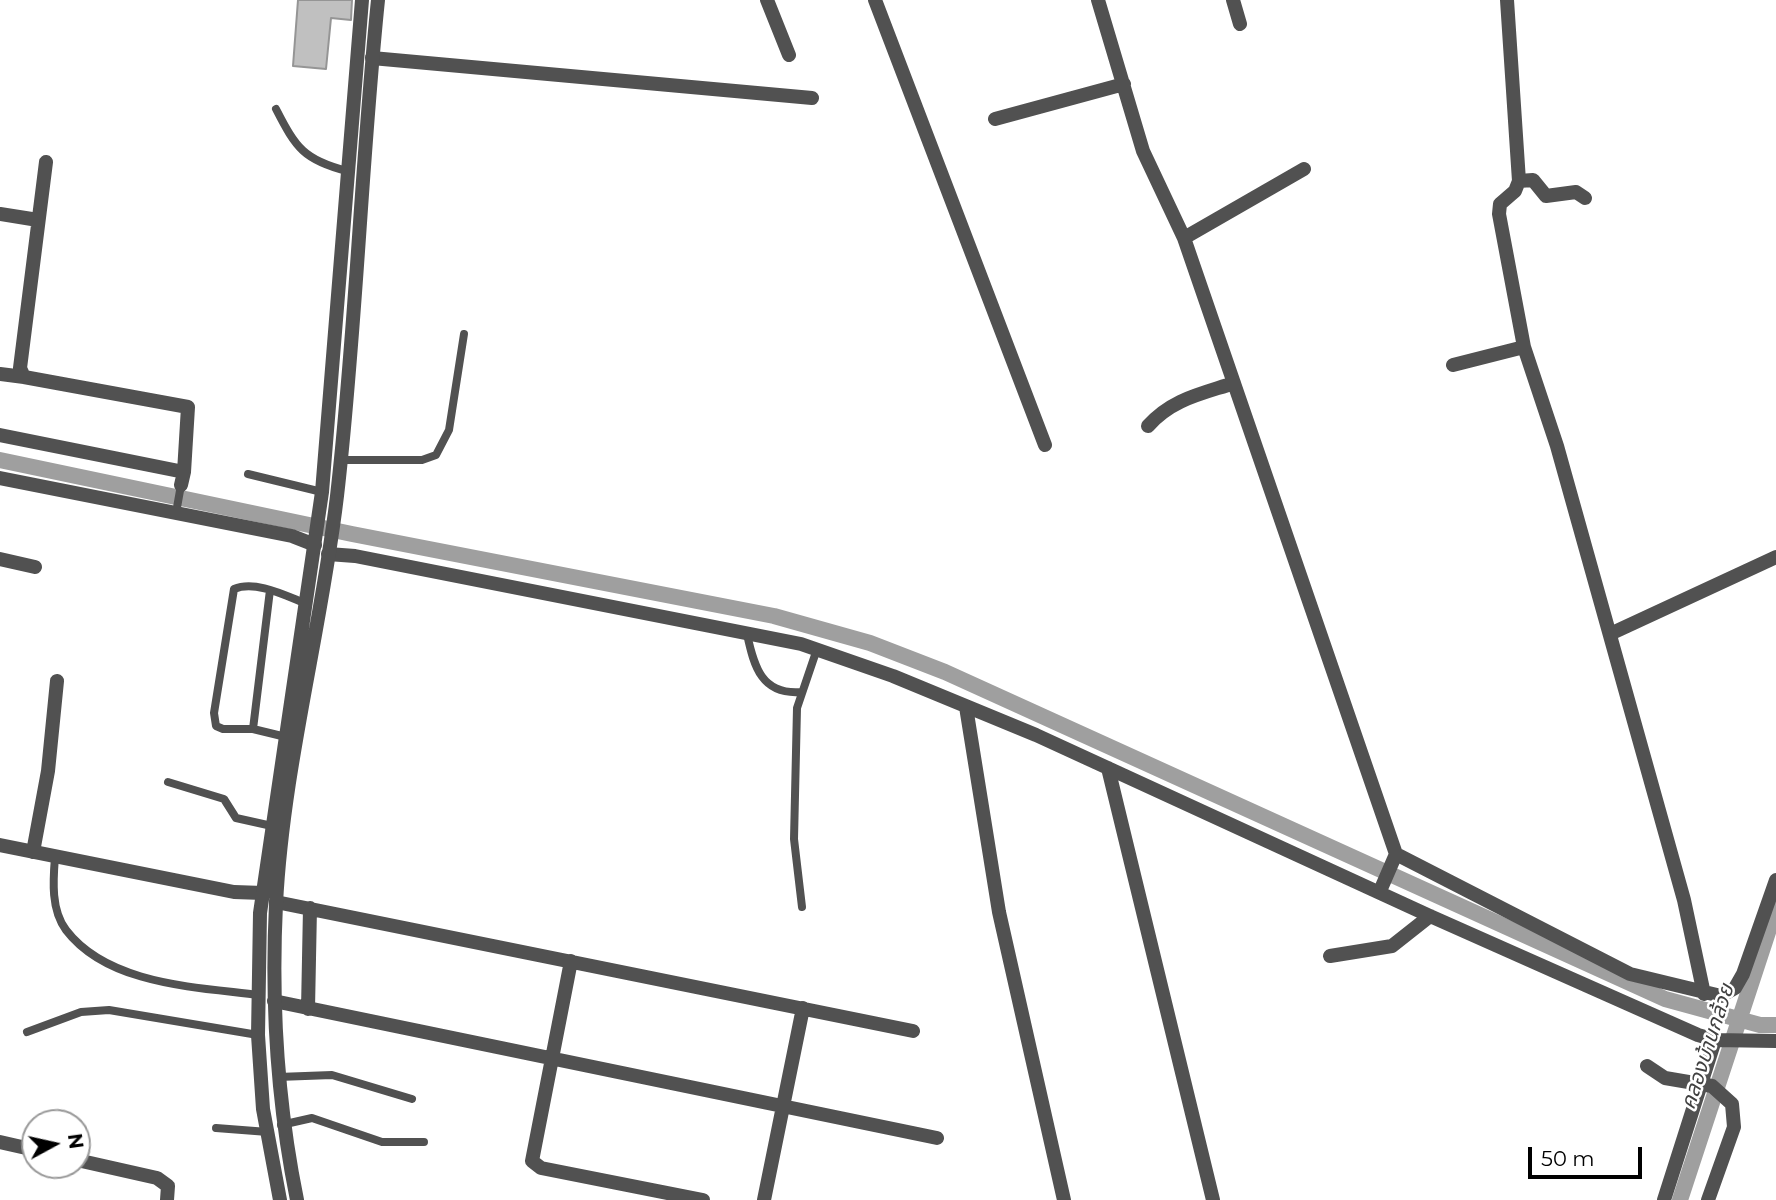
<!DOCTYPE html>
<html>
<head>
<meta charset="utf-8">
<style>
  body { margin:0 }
  #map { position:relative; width:1776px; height:1200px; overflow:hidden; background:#fff; font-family:Montserrat,sans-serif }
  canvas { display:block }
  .north { position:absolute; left:21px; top:1109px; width:70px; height:70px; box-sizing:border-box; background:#fff; border:2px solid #999; border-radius:50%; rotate:82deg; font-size:19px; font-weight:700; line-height:28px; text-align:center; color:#000 }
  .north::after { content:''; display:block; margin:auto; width:24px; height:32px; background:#000; clip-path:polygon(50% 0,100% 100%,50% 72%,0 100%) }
  .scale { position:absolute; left:1528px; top:1147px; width:114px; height:32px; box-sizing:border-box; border:4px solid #000; border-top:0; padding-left:9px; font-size:21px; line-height:24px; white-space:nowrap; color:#000; -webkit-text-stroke:5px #fff; paint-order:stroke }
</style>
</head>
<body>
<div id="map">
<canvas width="1776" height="1200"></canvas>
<div class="north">N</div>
<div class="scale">50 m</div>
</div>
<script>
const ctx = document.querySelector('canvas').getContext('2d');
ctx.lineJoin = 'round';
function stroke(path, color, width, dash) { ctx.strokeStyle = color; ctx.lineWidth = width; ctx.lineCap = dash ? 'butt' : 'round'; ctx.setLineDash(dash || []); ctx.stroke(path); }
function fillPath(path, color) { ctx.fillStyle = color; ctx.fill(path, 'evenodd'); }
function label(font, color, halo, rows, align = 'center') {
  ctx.font = font + ' Montserrat,"Noto Sans Thai",sans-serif'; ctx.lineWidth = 5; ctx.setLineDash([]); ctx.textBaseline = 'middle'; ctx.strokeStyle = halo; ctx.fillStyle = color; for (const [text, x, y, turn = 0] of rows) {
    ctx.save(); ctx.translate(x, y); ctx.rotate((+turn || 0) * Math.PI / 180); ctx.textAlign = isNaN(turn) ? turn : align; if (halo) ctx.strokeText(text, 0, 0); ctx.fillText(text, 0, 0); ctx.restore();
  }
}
const canal = new Path2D(`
  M0 460 352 534 774 616 870 643 945 672 1665 999 1760 1025H1776
  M1680 1200 1776 908`);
const building = new Path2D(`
  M298 0H352L351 20 331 18 326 69 293 66Z`);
const service = new Path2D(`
  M276 109C296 148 304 160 347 171
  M340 460H422L436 455 449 430 464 334
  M248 474 322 492
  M176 513 181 485
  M747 634C754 667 762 695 801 692
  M253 729 270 590
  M286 737 253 729H223L216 726 214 713 234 589C256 580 286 596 307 604
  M168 782 224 799 236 818 272 826
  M55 857C53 881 51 910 66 930 108 985 196 987 259 995
  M802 907 794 839 797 708 817 649
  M27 1032 81 1012 109 1010 258 1035
  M278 1077 332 1075 412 1099
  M281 1125 312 1118 382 1142H424
  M216 1128 268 1132`);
const minor = new Path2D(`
  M767 0 789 55
  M875 0 1045 445
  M1098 0 1143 151 1184 238 1396 854 1380 891
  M1233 0 1240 24
  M1507 0 1519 181 1515 191 1500 204 1499 214 1524 347 1557 446 1684 900 1704 994
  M372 58 812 98
  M995 119 1124 84
  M46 162 20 368 24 377 188 407 184 472
  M1519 181 1533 180 1546 196 1576 192 1585 198
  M0 214 38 220
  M1184 238 1304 169
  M1453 365 1524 347
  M0 374 24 377
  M1148 426C1172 399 1201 394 1234 383
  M0 435 184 472 181 485
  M0 478 292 536 315 545
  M328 554 355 556 801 644 893 676 1036 735 1430 916 1698 1035 1715 1040 1776 1041
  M0 559 35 567
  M1610 634 1776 557
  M966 707 999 912 1064 1200
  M1108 768 1213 1200
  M0 845 234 892 263 893
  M33 852 48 771 57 681
  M1396 854 1630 974 1721 996 1735 988 1743 974 1776 880
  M276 902 913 1031
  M1330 956 1392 946 1430 916
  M571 961 532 1161 541 1168 703 1200
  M274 1001 937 1138
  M308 1009 310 908
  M1647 1066 1665 1078 1712 1086 1732 1104 1734 1127 1708 1200
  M0 1142 35 1150
  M77 1160 157 1178 168 1186 167 1200
  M764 1200 803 1008
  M1664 1200 1715 1040`);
const tertiary = new Path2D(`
  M280 1200 263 1109 258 1035 260 913 322 492 362 0
  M297 1200C277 1101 271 1005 276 904 283 767 321 632 337 496 356 331 361 165 378 0`);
const waterNames = [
  ["คลองบ้านกล้วย",1708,1047,-72]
];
stroke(canal, '#9f9f9f', 16);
fillPath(building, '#c0c0c0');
stroke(building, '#959595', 2);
stroke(service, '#515151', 8);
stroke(minor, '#515151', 14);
stroke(tertiary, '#515151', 14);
label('italic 21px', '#404040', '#fff', waterNames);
</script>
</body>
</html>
